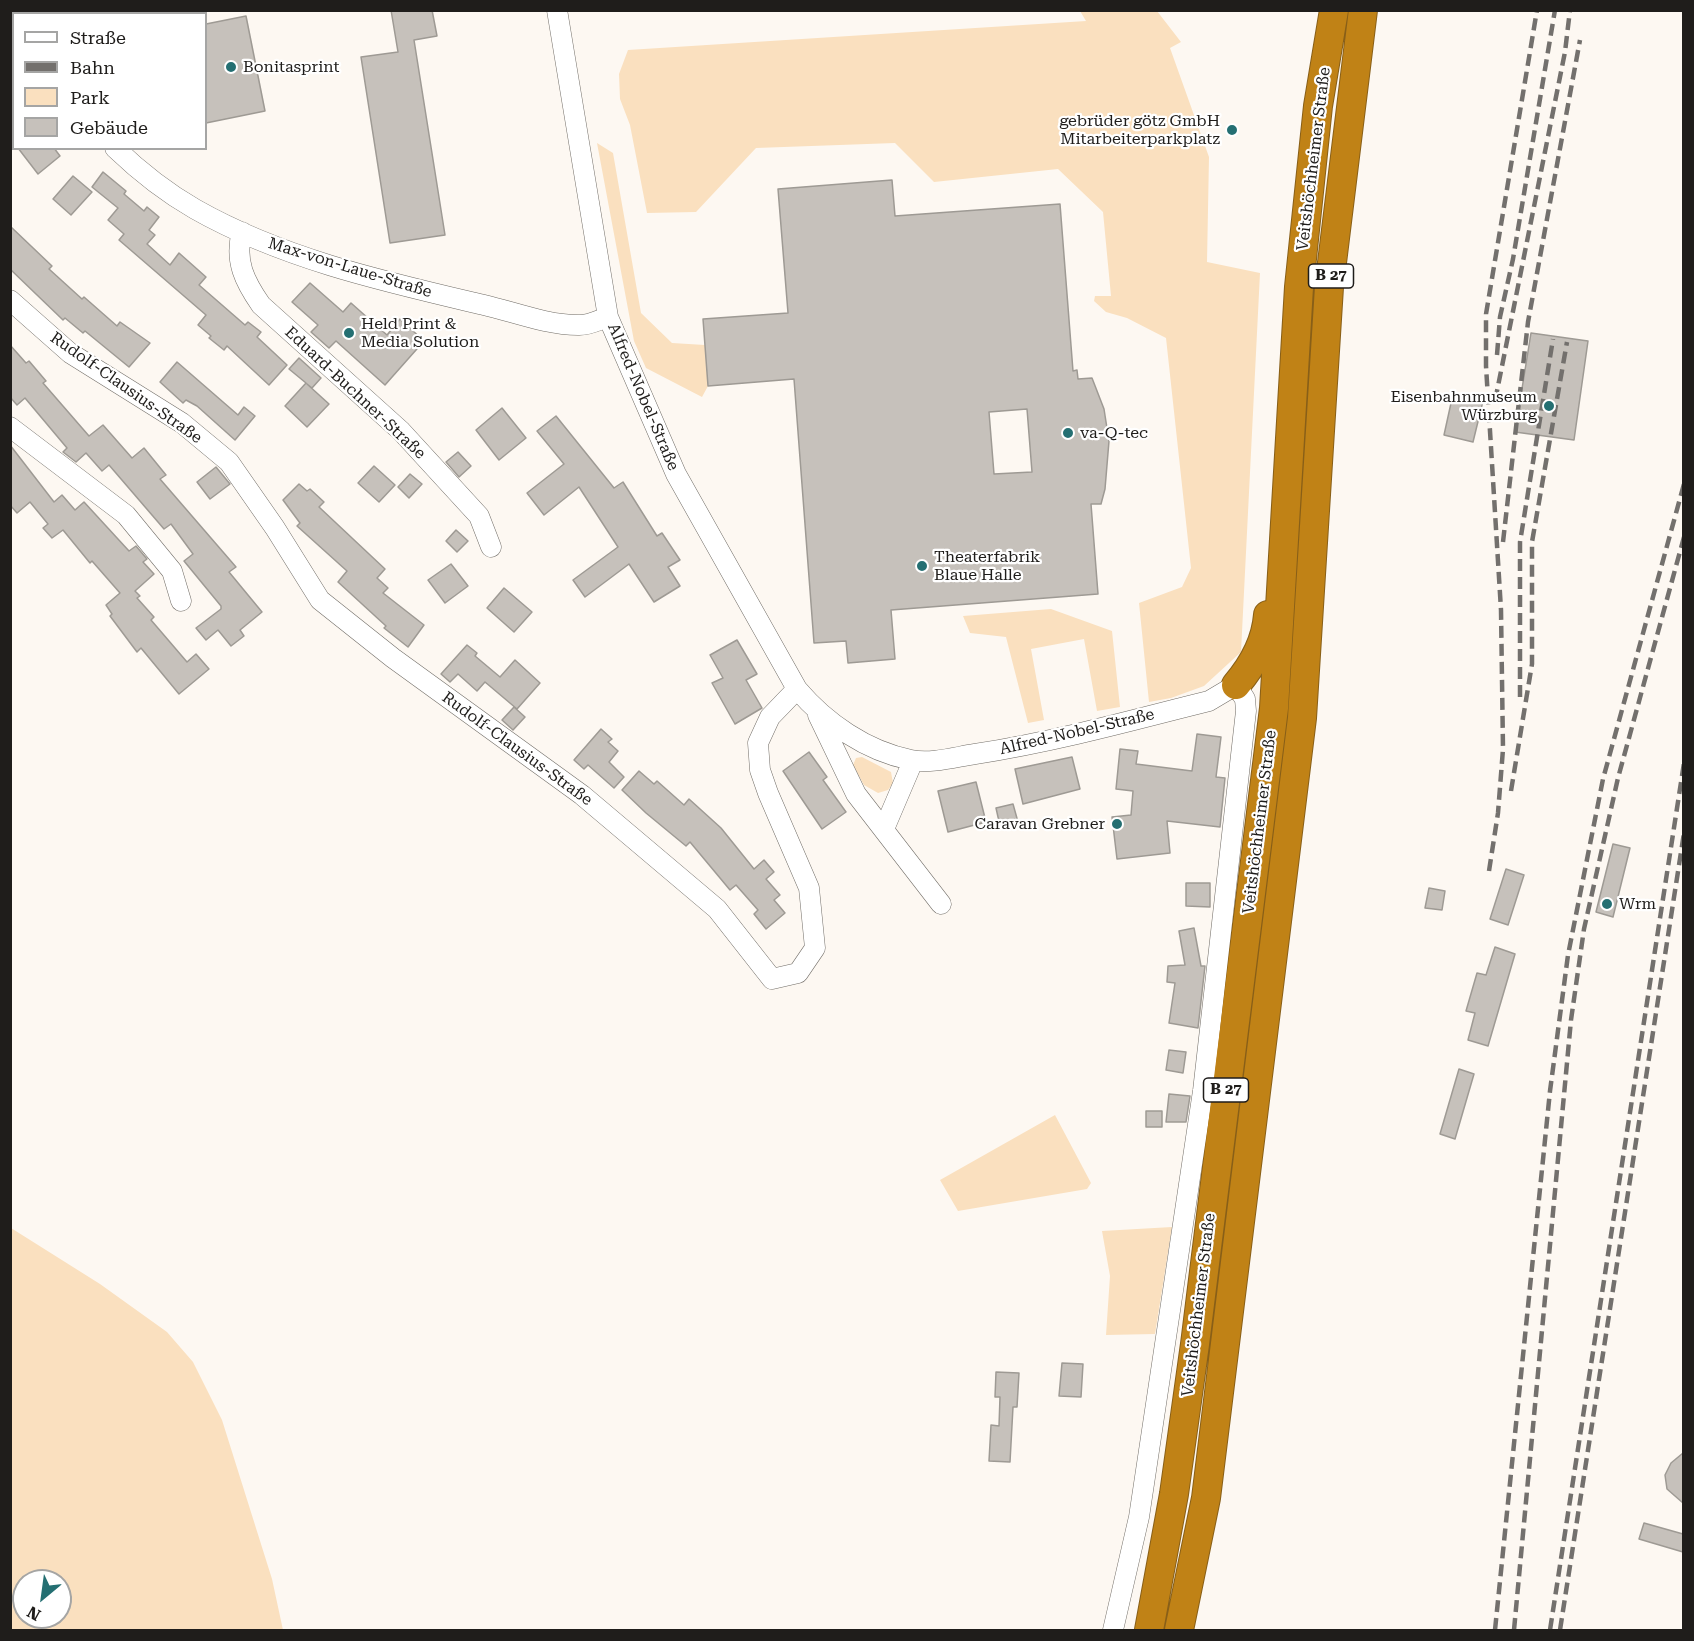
<!DOCTYPE html>
<html>
<head>
<meta charset="utf-8">
<style>
  body { margin:0 }
  #map { position:relative; width:1694px; height:1641px; overflow:hidden; background:#fdf8f2; font-family:"Roboto Serif",serif }
  canvas { display:block }
  .frame { position:absolute; inset:0; border:12px solid #1f1d1b; pointer-events:none }
  .legend { position:absolute; left:12px; top:12px; width:195px; height:138px; box-sizing:border-box; background:#fff; border:2px solid #a5a5a4; margin:0; padding:8px 10px; list-style:none; font-size:18px; color:#1f1d1b }
  .legend li { display:flex; align-items:center; gap:12px; height:30px }
  .legend b { width:30px; border:2px solid #a5a5a4 }
  .north { position:absolute; left:12px; top:1569px; width:60px; height:60px; box-sizing:border-box; background:#fff; border:2px solid #a5a5a4; border-radius:50%; rotate:209deg; font-size:16px; font-weight:700; line-height:24px; text-align:center; color:#1f1d1b }
  .north::after { content:''; display:block; margin:auto; width:21px; height:27px; background:#246f72; clip-path:polygon(50% 0,100% 100%,50% 72%,0 100%) }
</style>
</head>
<body>
<div id="map">
<canvas width="1694" height="1641"></canvas>
<div class="frame"></div>
<ul class="legend">
<li><b style="height:8px;background:#fff"></b>Straße</li>
<li><b style="height:8px;background:#73706d"></b>Bahn</li>
<li><b style="height:16px;background:#fae0bf"></b>Park</li>
<li><b style="height:16px;background:#c6c1bb"></b>Gebäude</li>
</ul>
<div class="north">N</div>
</div>
<script>
const ctx = document.querySelector('canvas').getContext('2d');
ctx.lineJoin = 'round';
function fillPath(path, color) { ctx.fillStyle = color; ctx.fill(path, 'evenodd'); }
function stroke(path, color, width, dash) { ctx.strokeStyle = color; ctx.lineWidth = width; ctx.lineCap = dash ? 'butt' : 'round'; ctx.setLineDash(dash || []); ctx.stroke(path); }
function label(font, color, halo, rows, align = 'center') {
  ctx.font = font + ' "Roboto Serif",serif'; ctx.lineWidth = 4.5; ctx.setLineDash([]); ctx.textBaseline = 'middle'; ctx.strokeStyle = halo; ctx.fillStyle = color; for (const [text, x, y, turn = 0] of rows) {
    ctx.save(); ctx.translate(x, y); ctx.rotate((+turn || 0) * Math.PI / 180); ctx.textAlign = isNaN(turn) ? turn : align; if (halo) ctx.strokeText(text, 0, 0); ctx.fillText(text, 0, 0); ctx.restore();
  }
}
const green = new Path2D(`
  M1080 11H1157L1181 42 1170 48 1209 157 1207 262 1260 273 1241 652 1204 686 1171 698 1149 702 1139 603 1182 587 1191 568 1166 338 1127 318 1106 312 1094 301 1095 296H1111L1103 212 1058 169 934 182 895 143 756 148 696 212 647 213 630 125 620 99 619 74 628 50 1086 21Z
  M597 143 613 153 641 313 672 343 705 345 708 386 702 397 646 368 634 341Z
  M1051 609 1112 631 1120 707 1097 711 1084 639 1031 649 1044 720 1028 723 1006 637 970 633 963 616Z
  M862 757 891 772 893 783 888 790 878 793 864 785 853 765 856 758Z
  M1055 1115 1091 1183 1087 1189 958 1211 940 1180Z
  M1172 1227 1155 1334 1106 1335 1110 1276 1102 1231Z
  M11 1228 100 1284 167 1332 193 1362 222 1420 272 1579 283 1630H11ZM24 1581H60V1617H24Z`);
const building = new Path2D(`
  M391 10H432L437 36 414 40 445 235 390 243 361 57 398 52Z
  M246 16 265 111 206 123V24Z
  M18 148H54L60 156 38 174Z
  M103 172 126 191 124 194 144 211 147 207 159 217 149 230 155 235 147 244 170 265 179 253 206 277 199 285 245 325 248 322 261 332 257 337 287 365 269 385 227 346 224 350 209 338 211 336 198 325 206 315 119 240 124 234 108 220 118 208 92 187Z
  M73 176 92 192 71 215 53 199Z
  M892 180 895 216 1060 204 1073 371 1077 370 1078 379 1092 378 1104 409 1109 441 1105 489 1101 504H1091L1098 594 891 610 895 659 848 663 846 641 814 643 794 379 708 386 703 319 788 313 778 189ZM1027 409 1032 472 994 474 989 412Z
  M10 226 52 266 49 269 82 299 84 297 117 326 120 322 150 343 129 367 85 331 83 333 65 318 63 320 10 269Z
  M310 283 343 312 351 303 387 335 400 319 424 341 385 385 336 341 329 348 311 332 318 325 292 302Z
  M1531 333 1588 341 1574 440 1515 432Z
  M10 345 26 363 29 361 46 381 43 383 89 436 103 425 132 458 144 448 166 475 160 479 236 567 229 572 262 612 240 630 244 636 231 646 218 630 206 640 196 628 221 609V606L184 561 193 554 171 524 164 529 109 465 102 471 86 453 76 462 63 452 67 448 25 398 17 405 10 397Z
  M299 358 321 378 312 388 307 384 329 404 307 427 285 406 306 383 289 369Z
  M177 362 238 415 244 407 255 416 235 440 197 406 186 400 183 403 160 382Z
  M1453 394 1483 401 1473 442 1444 435Z
  M502 408 526 438 499 460 476 430Z
  M556 416 614 488 623 482 657 536 662 533 680 560 668 567 680 586 654 602 629 564 585 597 573 580 618 547 579 487 544 515 527 493 564 464 537 431Z
  M10 445 54 502 62 495 75 510 84 502 129 551 136 546 147 559 143 562 154 574 135 591 140 596 137 598 154 617 151 620 187 662 196 654 209 669 179 694 141 648 137 652 110 616 112 614 106 605 120 593 92 561 90 563 63 530 52 538 43 528 48 524 30 502 17 513 10 505Z
  M458 452 471 466 459 477 446 462Z
  M374 466 395 485 379 502 358 483Z
  M216 467 230 484 210 499 197 482Z
  M410 474 422 484 409 498 398 487Z
  M299 484 307 491 310 489 324 502 319 507 385 569 377 578 388 588 383 593 424 625 408 647 384 628 386 626 338 582 347 571 297 526 300 523 283 500Z
  M456 530 468 541 457 552 446 541Z
  M451 564 468 586 445 603 428 580Z
  M504 588 532 612 514 632 487 608Z
  M737 640 757 674 746 680 762 708 735 724 712 683 723 678 710 655Z
  M467 645 477 653 475 656 500 677 515 660 540 683 517 709 485 682 477 691 458 674 450 682 441 674Z
  M514 707 525 717 513 730 502 720Z
  M601 729 612 739 608 742 618 751 609 762 624 777 614 788 588 765 584 769 574 760Z
  M1197 734 1221 737 1216 777 1225 778 1220 827 1167 821 1170 853 1117 859 1112 817 1131 815 1133 791 1116 789 1120 749 1138 751 1136 764 1192 771Z
  M809 752 827 777 823 780 846 812 822 829 783 771Z
  M1072 757 1080 789 1023 804 1015 769Z
  M639 771 654 784 657 781 684 805 689 799 721 828 754 869 764 860 774 872 766 879 780 895 774 900 785 913 766 929 754 914 758 910 736 885 730 890 690 842 686 846 646 813 622 790Z
  M976 782 986 822 948 832 938 791Z
  M1013 804 1018 822 1000 826 996 808Z
  M1613 844 1630 848 1613 917 1596 912Z
  M1506 869 1524 875 1508 925 1490 919Z
  M1186 883H1210V907L1186 906Z
  M1429 888 1445 891 1442 910 1425 908Z
  M1194 928 1201 966H1205L1198 1028 1169 1023 1175 983 1167 982 1168 966 1185 965 1179 931Z
  M1495 947 1515 954 1488 1046 1468 1040 1475 1013 1466 1011 1477 973 1486 975Z
  M1169 1050 1186 1052 1183 1073 1166 1070Z
  M1459 1069 1474 1074 1455 1139 1440 1134Z
  M1169 1094 1190 1096 1186 1122H1166Z
  M1146 1111H1162V1127H1146Z
  M1062 1363 1083 1364 1081 1397 1059 1396Z
  M996 1372 1019 1373 1017 1407H1013L1010 1462 989 1461 991 1425 999 1426 1000 1397H995Z
  M1683 1453V1503L1667 1489 1665 1475 1671 1463Z
  M1644 1523 1683 1534V1552L1639 1539Z`);
const minor = new Path2D(`
  M13 10 14 14
  M557 10 608 317 676 474 797 689C826 723 866 751 911 760 932 764 955 757 975 754 1046 743 1115 725 1185 707L1209 701 1236 685 1245 699 1246 711 1203 1091 1139 1517 1113 1630
  M115 148C139 171 167 193 195 209 283 259 386 282 484 305 514 312 547 325 578 325 587 326 599 320 608 317
  M242 232C234 261 245 282 261 305L401 431 479 516 491 547
  M10 300 70 353 182 423 229 462 275 528 320 600 393 658 582 795 717 909 772 979 798 973 815 948 809 888 768 793 760 770 758 743 770 717 797 689
  M10 427 126 515 172 571 181 601
  M818 715 856 794 941 904
  M884 829 913 761`);
const highway = new Path2D(`
  M1236 685C1253 665 1266 641 1268 615
  M1149 1630 1174 1494 1195 1344 1274 708 1299 287 1318 106 1334 10
  M1179 1630 1206 1498 1302 718 1329 287 1363 10`);
const rail = new Path2D(`
  M1497 355 1500 317 1513 259 1555 10
  M1495 401 1565 52 1570 10
  M1503 542 1528 322 1580 40
  M1520 697V542L1553 339
  M1511 791 1532 664V542L1567 342
  M1489 871 1498 813 1503 749 1501 610 1486 366V314L1537 10
  M1495 1630 1550 1091 1568 955 1603 779 1684 484
  M1514 1630 1571 1020 1584 929 1618 778 1684 537
  M1550 1630 1684 763
  M1560 1630 1684 833`);
const markers = [
  [231,67,6,"#246f72"],
  [1232,130,6,"#246f72"],
  [349,333,6,"#246f72"],
  [1549,406,6,"#246f72"],
  [1068,433,6,"#246f72"],
  [922,566,6,"#246f72"],
  [1117,824,6,"#246f72"],
  [1607,904,6,"#246f72"]
];
const shields = [
  [1331,276,45],
  [1226,1090,45]
];
const shieldNames = [
  ["B 27",1331,276],
  ["B 27",1226,1090]
];
const poiNames = [
  ["Bonitasprint",243,67],
  ["gebrüder götz GmbH",1220,121,"right"],
  ["Mitarbeiterparkplatz",1220,139,"right"],
  ["Held Print &",361,324],
  ["Media Solution",361,342],
  ["Eisenbahnmuseum",1537,397,"right"],
  ["Würzburg",1537,415,"right"],
  ["va-Q-tec",1080,433],
  ["Theaterfabrik",934,557],
  ["Blaue Halle",934,575],
  ["Caravan Grebner",1105,824,"right"],
  ["Wrm",1619,904]
];
const streetNames = [
  ["Veitshöchheimer Straße",1314,159,-83],
  ["Max-von-Laue-Straße",350,268,17],
  ["Rudolf-Clausius-Straße",126,388,35],
  ["Eduard-Buchner-Straße",355,393,43],
  ["Alfred-Nobel-Straße",643,397,67],
  ["Alfred-Nobel-Straße",1077,732,-13],
  ["Rudolf-Clausius-Straße",517,749,36],
  ["Veitshöchheimer Straße",1260,822,-83],
  ["Veitshöchheimer Straße",1199,1305,-83]
];
fillPath(green, '#fae0bf');
fillPath(building, '#c6c1bb');
stroke(building, '#9e9a94', 1.5);
stroke(minor, '#716d67', 21);
stroke(highway, '#885f18', 30);
stroke(minor, '#fff', 20);
stroke(highway, '#c08216', 28);
stroke(rail, '#73706d', 4.5, [12, 6]);
for (const [x, y, r, color] of markers) { const dot = new Path2D(); dot.arc(x, y, r, 0, 2 * Math.PI); ctx.fillStyle = color; ctx.fill(dot); stroke(dot, '#fff', 2); }
for (const [x, y, w] of shields) { const box = new Path2D(); box.roundRect(x - w / 2, y - 12, w, 24, 4.5); ctx.fillStyle = '#fff'; ctx.fill(box); stroke(box, '#1f1d1b', 1.5); }
label('bold 15px', '#1f1d1b', null, shieldNames);
label('16px', '#1f1d1b', '#fff', poiNames, 'left');
label('16px', '#1f1d1b', '#fff', streetNames);
</script>
</body>
</html>
